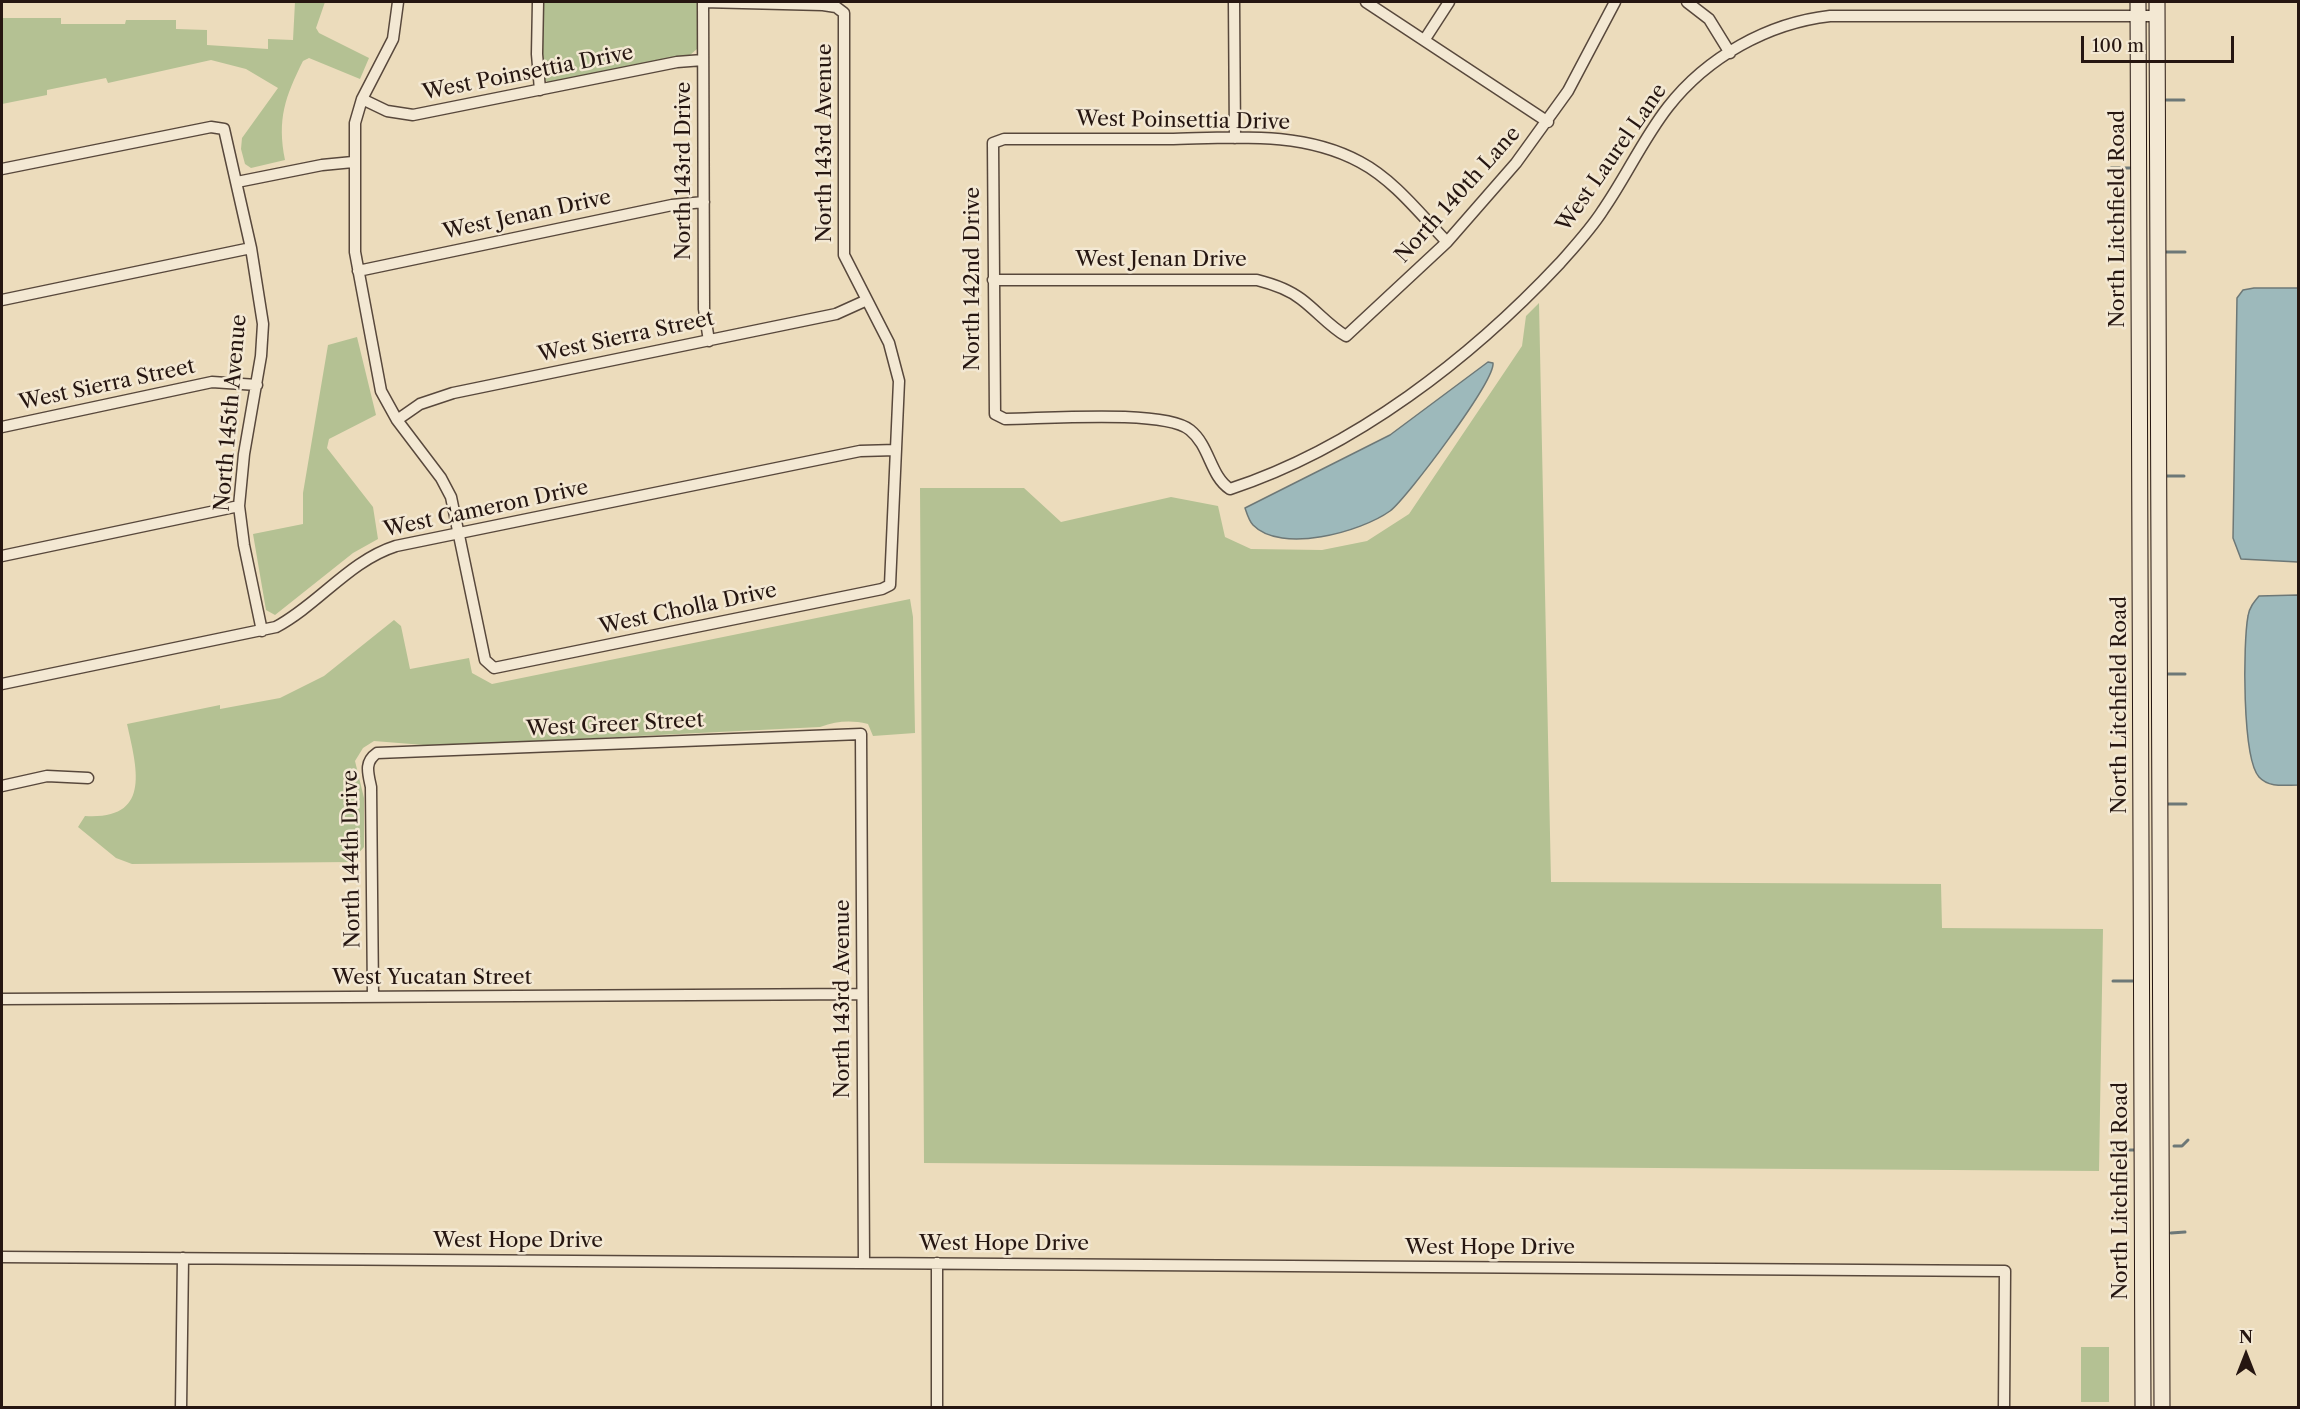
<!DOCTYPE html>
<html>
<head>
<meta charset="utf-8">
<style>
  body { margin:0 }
  #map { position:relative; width:2300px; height:1409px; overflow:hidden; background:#ecdcbc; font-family:"Libre Caslon Text",serif }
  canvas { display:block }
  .frame { position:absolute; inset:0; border:3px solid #261611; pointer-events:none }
  .north { position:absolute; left:2216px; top:1325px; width:60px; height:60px; -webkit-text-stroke:4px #f3e8d3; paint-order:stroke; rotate:0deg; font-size:16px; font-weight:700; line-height:24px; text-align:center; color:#261611 }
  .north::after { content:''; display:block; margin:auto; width:21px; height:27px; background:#261611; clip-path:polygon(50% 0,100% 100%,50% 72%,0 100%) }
  .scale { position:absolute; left:2081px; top:36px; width:153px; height:27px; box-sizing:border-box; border:3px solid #261611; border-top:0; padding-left:8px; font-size:18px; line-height:21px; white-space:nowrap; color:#261611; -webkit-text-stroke:4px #f3e8d3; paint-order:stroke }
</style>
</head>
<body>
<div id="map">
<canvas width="2300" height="1409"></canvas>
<div class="frame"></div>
<div class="north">N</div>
<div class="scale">100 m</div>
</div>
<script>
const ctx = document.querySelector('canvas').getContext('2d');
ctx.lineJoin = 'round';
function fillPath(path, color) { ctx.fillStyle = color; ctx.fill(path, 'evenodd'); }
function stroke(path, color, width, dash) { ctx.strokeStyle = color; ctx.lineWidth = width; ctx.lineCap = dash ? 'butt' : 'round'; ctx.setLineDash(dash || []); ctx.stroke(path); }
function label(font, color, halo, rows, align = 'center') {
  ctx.font = font + ' "Libre Caslon Text",serif'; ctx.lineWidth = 5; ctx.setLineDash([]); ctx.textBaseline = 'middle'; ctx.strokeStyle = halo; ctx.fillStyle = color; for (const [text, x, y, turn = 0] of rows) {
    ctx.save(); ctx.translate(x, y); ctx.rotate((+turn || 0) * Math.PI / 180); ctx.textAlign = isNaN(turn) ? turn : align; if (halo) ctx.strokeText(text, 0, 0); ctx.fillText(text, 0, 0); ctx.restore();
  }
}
const green = new Path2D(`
  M295 2H325L316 28 319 33 369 58 360 79 309 58 303 61C285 97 277 119 285 160L251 168 245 164 241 149 242 138 278 88 246 69 211 60 108 83 106 78 47 90V95L2 104V18H61V24H125L126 20H176V29L207 30V45L268 49V39L293 40Z
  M543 2H697V49L690 55 549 83 542 78Z
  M1539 303 1551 882 1941 884 1942 928 2103 929 2099 1171 924 1163 920 488H1024L1061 522 1171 497 1218 506 1225 537 1251 549 1322 550 1367 541 1409 514 1522 346 1526 316Z
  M357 337 376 415 329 439 327 448 373 507 378 539 353 553 275 615 266 610 253 534 303 524V493L328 345Z
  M910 599 913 617 915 733 873 736 868 724C850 720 838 721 820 727L436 746 374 741 363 748 355 761 364 798V847L351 862 132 864 116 858 78 827 85 816C152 820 137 769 127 724L220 705V709L280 698 324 676 394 620 401 626 410 669 469 658 472 673 492 684Z
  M2081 1347H2109V1402H2081Z`);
const water = new Path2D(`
  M2254 288H2298V562L2241 559 2233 538 2237 298 2243 290Z
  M1488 362 1493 363C1495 381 1407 498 1390 511 1361 532 1281 554 1253 525 1249 521 1247 514 1245 508L1390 435Z
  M2298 595V785C2285 785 2269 788 2259 777 2242 758 2243 643 2248 616 2249 608 2254 602 2259 596Z`);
const stream = new Path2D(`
  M2166 100H2184
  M2111 168H2130
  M2166 252H2185
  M2167 476H2184
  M2168 674H2185
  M2168 804H2186
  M2113 981H2133
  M2174 1146H2182L2188 1140
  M2114 1150H2134
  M2171 1233 2185 1232`);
const minor = new Path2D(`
  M398 2 393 39 362 99 355 123V252L381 391 397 420 441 478 451 497 485 660 494 668 882 589 890 585 899 381 889 343 844 255V13L836 7 823 5 703 2
  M538 2 537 54 540 90
  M703 2 704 309 709 341
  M1234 2 1235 138
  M1366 2 1548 122
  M1687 2 1709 19 1730 53
  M1425 39 1449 2
  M362 99 387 111 413 115 677 62 703 60
  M2 169 211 127 224 129 251 248 263 324 261 356 244 454 239 506 244 545 262 631
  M237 182 322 165 353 162
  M1447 242C1420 214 1394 180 1360 162 1301 130 1232 138 1168 139 1113 139 1058 139 1004 139L993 143 995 414 1005 419C1043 419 1164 409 1190 430 1210 446 1210 476 1230 489 1355 448 1471 358 1560 263 1575 246 1591 229 1603 210 1626 177 1643 139 1668 107 1707 57 1768 23 1830 16H2157
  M358 271 672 205 704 202
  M993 280H1257C1273 284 1288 289 1301 299 1317 311 1329 326 1346 336L1447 242 1516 163 1568 91 1615 2
  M2 300 251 248
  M397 420 420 404 453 393 836 314 867 300
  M2 427 212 382 257 385
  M2 556 239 506
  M2 684 276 627C319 604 349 561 396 546L860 451 896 450
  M2 786 47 776 88 778
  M373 997 371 787C368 773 364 762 377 753L861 734 864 1263
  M2 999 862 994
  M2 1257 2005 1271 2004 1408
  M181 1408 183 1258
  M937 1408V1263`);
const secondary = new Path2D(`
  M2138 2 2143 1408
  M2157 2 2162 1408`);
const streetNames = [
  ["West Poinsettia Drive",528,73,-11],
  ["West Poinsettia Drive",1183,121,1],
  ["North 143rd Avenue",825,143,-90],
  ["West Laurel Lane",1612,158,-55],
  ["North 143rd Drive",684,171,-90],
  ["North 140th Lane",1458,195,-48],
  ["West Jenan Drive",527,215,-12],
  ["North Litchfield Road",2118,219,-90],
  ["West Jenan Drive",1161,260],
  ["North 142nd Drive",973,279,-90],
  ["West Sierra Street",626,337,-12],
  ["West Sierra Street",107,385,-12],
  ["North 145th Avenue",231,413,-85],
  ["West Cameron Drive",486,509,-12],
  ["West Cholla Drive",688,609,-12],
  ["North Litchfield Road",2120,705,-90],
  ["West Greer Street",615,725,-3],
  ["North 144th Drive",352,859,-91],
  ["West Yucatan Street",432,978],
  ["North 143rd Avenue",843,999,-90],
  ["North Litchfield Road",2121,1191,-90],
  ["West Hope Drive",518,1241],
  ["West Hope Drive",1004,1244],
  ["West Hope Drive",1490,1248]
];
fillPath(green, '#b4c193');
fillPath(water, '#9db9bb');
stroke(water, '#6d7877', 1.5);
stroke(stream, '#6d7877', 3);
stroke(minor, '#58483c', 13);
stroke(secondary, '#261611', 17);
stroke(minor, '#f3e8d3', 10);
stroke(secondary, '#f3e8d3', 15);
label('21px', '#261611', '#f3e8d3', streetNames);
</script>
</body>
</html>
